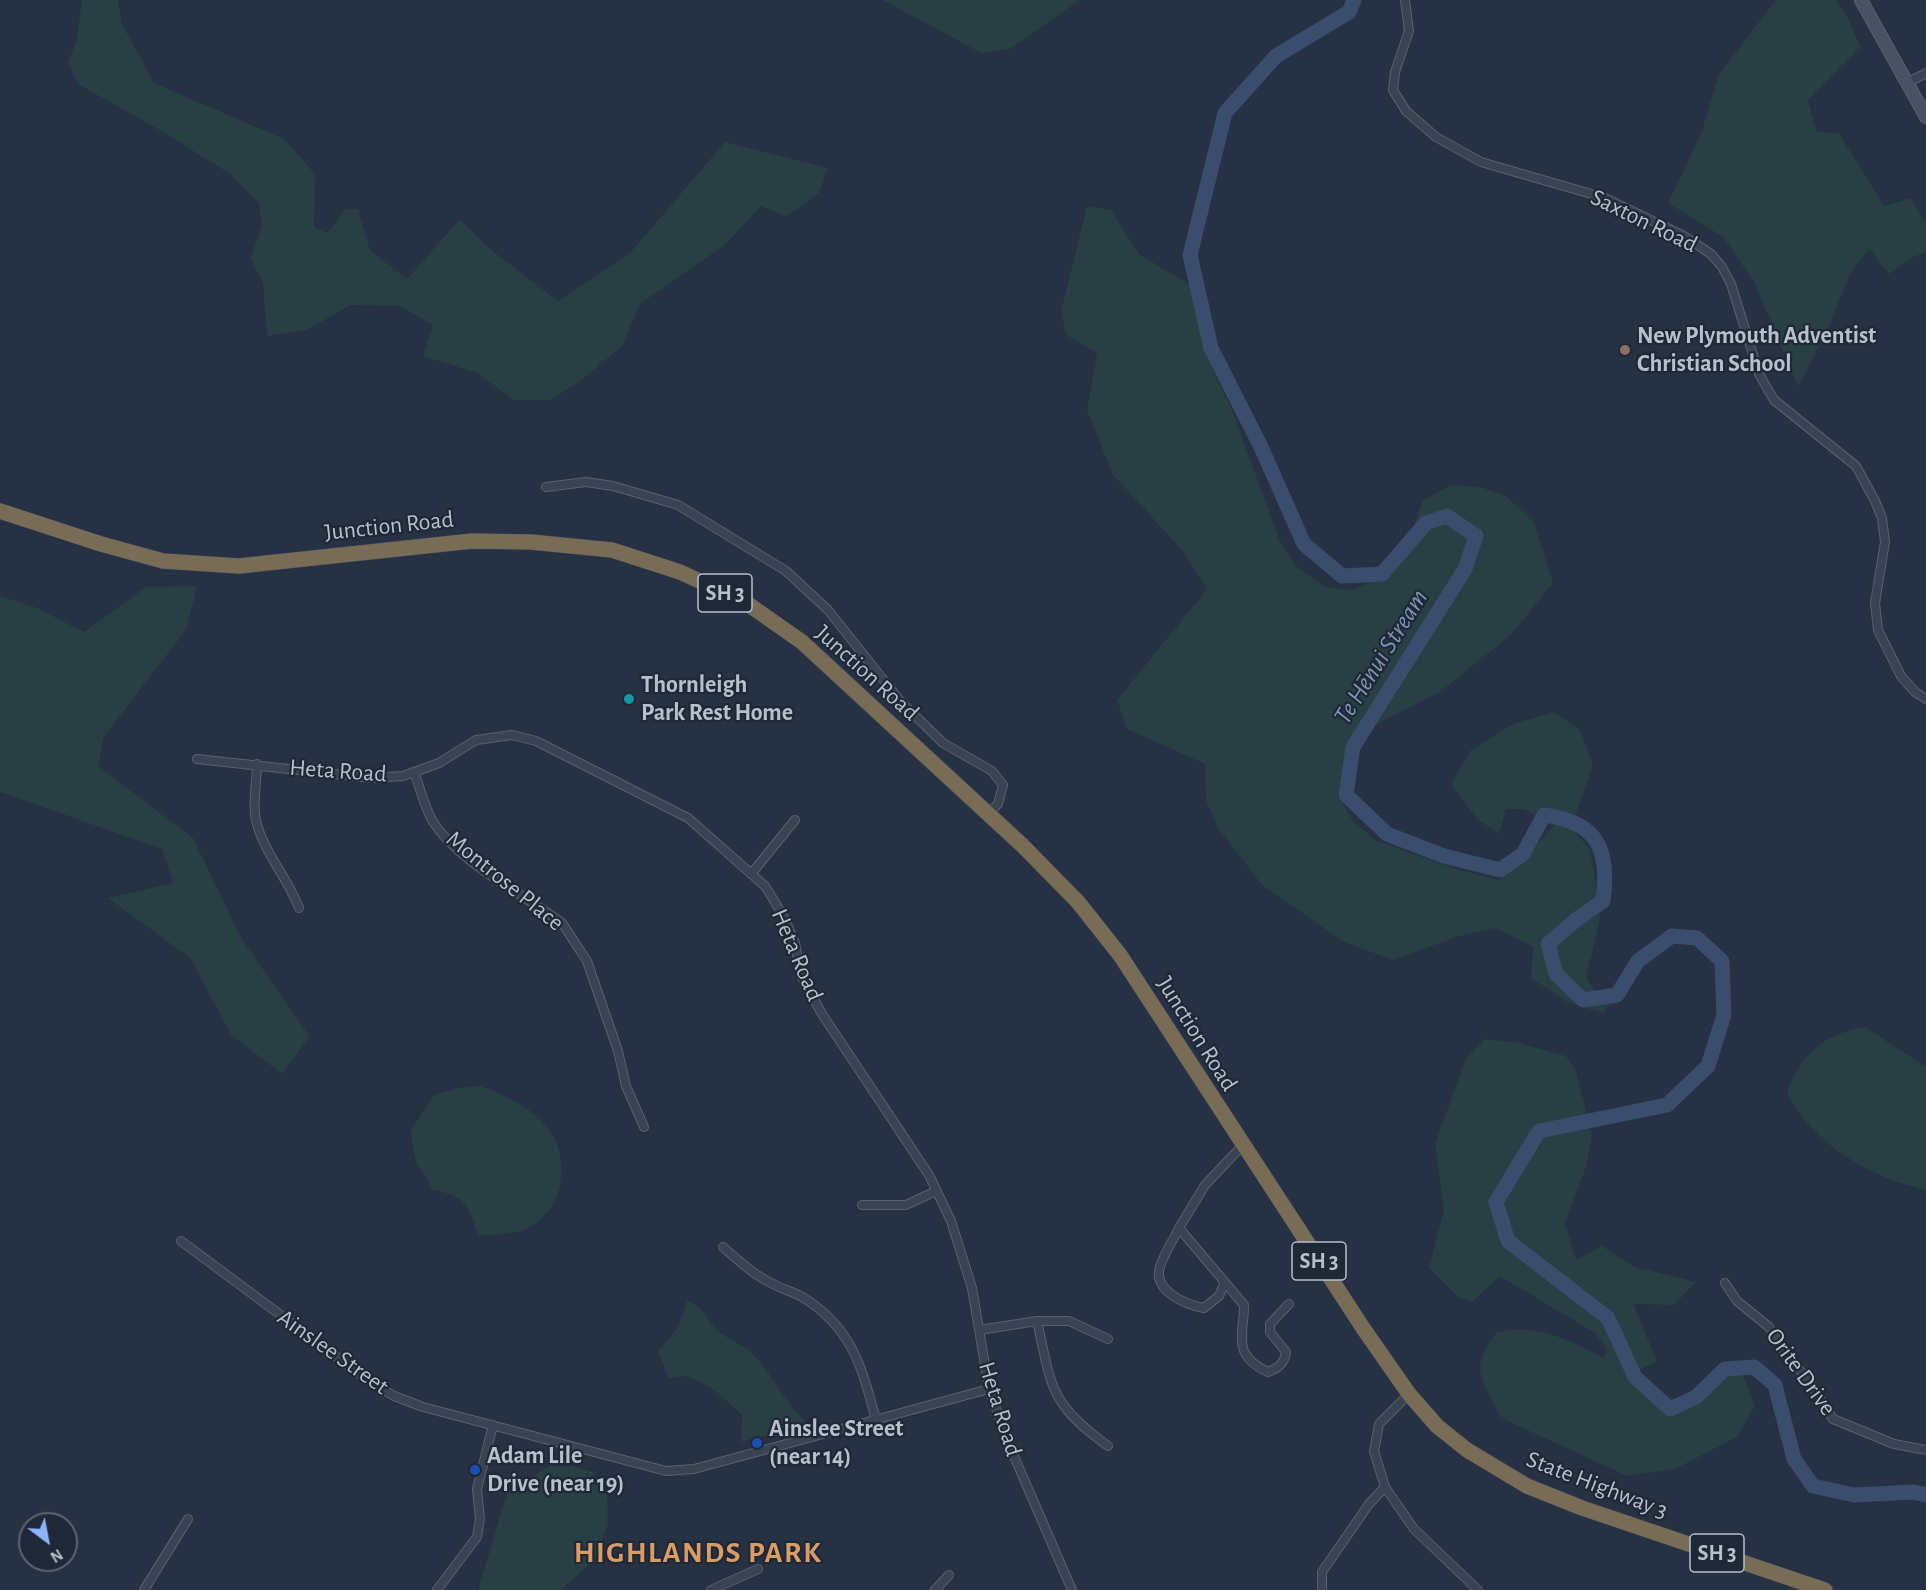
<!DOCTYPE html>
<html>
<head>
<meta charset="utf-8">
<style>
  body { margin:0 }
  #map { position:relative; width:1926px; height:1590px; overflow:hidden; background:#263143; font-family:"Alegreya Sans",sans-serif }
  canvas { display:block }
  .north { position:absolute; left:18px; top:1512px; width:60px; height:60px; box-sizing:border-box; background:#1f2837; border:2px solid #5c6473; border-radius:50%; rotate:148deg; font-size:16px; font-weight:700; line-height:24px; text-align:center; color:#b7becc }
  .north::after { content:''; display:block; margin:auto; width:21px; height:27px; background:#8db3fb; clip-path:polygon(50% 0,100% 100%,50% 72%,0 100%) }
</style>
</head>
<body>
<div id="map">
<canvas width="1926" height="1590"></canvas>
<div class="north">N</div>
</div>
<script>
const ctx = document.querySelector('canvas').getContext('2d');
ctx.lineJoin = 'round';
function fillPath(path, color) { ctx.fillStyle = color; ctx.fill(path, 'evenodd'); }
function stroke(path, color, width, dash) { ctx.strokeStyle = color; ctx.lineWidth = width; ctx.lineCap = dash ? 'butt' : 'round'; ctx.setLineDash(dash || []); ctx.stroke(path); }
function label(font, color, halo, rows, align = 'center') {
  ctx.font = font + ' "Alegreya Sans",sans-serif'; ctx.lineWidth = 4.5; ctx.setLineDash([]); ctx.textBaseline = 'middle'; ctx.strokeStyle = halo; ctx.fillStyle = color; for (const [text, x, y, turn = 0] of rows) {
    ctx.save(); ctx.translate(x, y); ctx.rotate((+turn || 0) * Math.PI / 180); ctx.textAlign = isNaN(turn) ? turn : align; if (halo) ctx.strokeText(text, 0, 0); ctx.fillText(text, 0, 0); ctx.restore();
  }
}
const green = new Path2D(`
  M82 0H118L122 24 154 83 284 139 315 174 314 227 327 233 346 209H358L370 250 407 279 460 219 490 249 558 301 630 253 725 142 828 168 819 193 786 217 761 206 726 244 640 304 623 345 583 379 551 400H514L477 373 423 356 433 325 400 306 351 305 307 330 267 336 263 284 251 258 262 225 259 203 230 174 163 132 78 84 68 62 77 40Z
  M883 0H1080L1010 49 981 53Z
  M1776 0H1836L1846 14 1861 48 1808 100 1817 132 1839 133 1884 206 1911 198 1926 223V252L1911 258 1889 274 1869 249 1850 274 1832 319 1798 387 1754 282 1723 237 1668 203 1701 134 1719 74Z
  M1087 206 1111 210 1139 254 1190 285 1206 355 1232 410 1280 541 1296 566 1325 587 1352 590 1379 579 1407 548 1423 500 1451 485 1480 487 1504 495 1533 519 1553 583 1512 634 1440 692 1365 730 1346 764 1338 795 1353 821 1375 840 1456 869 1499 880C1519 867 1538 843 1554 826L1524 809H1506L1499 834 1477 819 1451 784 1470 751 1513 724 1554 712 1580 730 1593 765 1571 828 1589 848 1596 882 1600 919 1586 978 1597 993 1622 988 1603 1013 1567 1002 1531 978 1533 947 1495 928 1459 936 1393 960 1344 942 1262 885 1218 828 1206 800 1205 764 1127 729 1117 700 1207 589 1182 550 1113 475 1087 410 1097 353 1066 335 1061 311Z
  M197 586 186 630 103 738 99 767 193 838 242 939 310 1037 282 1074 231 1035 191 959 108 898 173 883 162 849 0 792V596L37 608 84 632 146 587Z
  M1865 1027 1926 1067V1192C1917 1186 1910 1186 1900 1183 1856 1168 1807 1136 1787 1093 1801 1054 1823 1034 1865 1027Z
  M1484 1039 1515 1042 1566 1056 1576 1071 1592 1135 1586 1167 1565 1223 1576 1260 1602 1246 1635 1267 1696 1282 1674 1305 1633 1304 1657 1361 1635 1372 1661 1397 1680 1401 1741 1371 1755 1406 1737 1437 1675 1469 1627 1476 1501 1418C1483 1380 1467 1369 1497 1332 1538 1324 1568 1339 1603 1358L1607 1349 1595 1333 1500 1276 1472 1302 1458 1297 1429 1268 1444 1210 1435 1144 1466 1058Z
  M480 1086C527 1103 571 1129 560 1186 556 1204 545 1219 528 1228 516 1235 492 1234 478 1236 468 1206 466 1195 432 1190L427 1177 417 1166 410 1132 434 1095 458 1088Z
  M687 1301C704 1306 707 1321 719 1332 730 1340 744 1345 754 1355 774 1377 786 1403 808 1424L741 1442 742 1415C723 1399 696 1367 669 1379L658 1351 679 1326Z
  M549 1466H572L593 1472 607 1496 608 1524 594 1561 561 1590H478L507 1493Z`);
const river = new Path2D(`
  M1354 0 1349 12 1276 56 1225 113 1190 255 1211 348 1261 447 1304 544 1342 576 1382 574 1426 523 1447 516 1476 536 1465 569 1353 747 1346 795 1387 834 1444 856 1500 870 1523 854 1544 815C1598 822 1610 850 1603 901L1577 919 1548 944 1556 974 1583 1000 1617 995 1638 961 1672 936 1697 938 1722 961 1724 1015 1708 1066 1667 1105 1539 1131 1496 1202 1508 1241 1608 1318 1635 1377 1670 1409 1696 1397 1725 1369 1754 1367 1775 1385 1794 1459 1813 1486 1854 1495 1913 1492 1926 1495`);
const street = new Path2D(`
  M1405 0 1409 31 1395 72 1393 90 1406 111 1436 137 1481 162 1605 198 1684 236 1711 254 1722 267 1731 284 1759 374 1774 400 1856 466 1875 501 1882 518 1885 542 1875 603 1878 630 1901 676 1915 692 1926 699
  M1907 83 1926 73
  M546 487 586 482 613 486 678 505 786 571 828 610 901 702 943 743 992 771 1003 785 998 804 988 814
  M197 759 371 778 403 776 439 763 476 740 512 735 536 741 688 818 765 886 784 917 795 943 801 976 822 1014 929 1175 951 1221 972 1288 989 1389 1010 1447 1072 1590
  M257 764C257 781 252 804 256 820 263 852 288 878 299 908
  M414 772C420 787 424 806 432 820 458 863 522 893 562 923L587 961 618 1051 626 1086 644 1127
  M751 874 795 820
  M1242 1146 1205 1185 1179 1228 1244 1305C1244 1335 1231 1355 1268 1372 1278 1368 1285 1363 1286 1352L1270 1332V1324L1289 1304
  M862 1205H906L936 1191
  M1179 1228C1173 1241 1164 1253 1160 1267 1152 1291 1187 1305 1204 1308L1219 1296 1224 1284
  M181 1241 372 1383 394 1396 423 1407 666 1471 694 1469 989 1389
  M723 1247C739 1261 755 1276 775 1285 784 1290 795 1292 804 1298 853 1329 862 1368 876 1420
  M1725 1283 1737 1301 1769 1327 1785 1353 1809 1381 1833 1419 1894 1444 1926 1450
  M1037 1321C1052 1388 1049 1403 1108 1446
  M979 1330 1037 1321H1069L1108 1339
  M1409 1394 1379 1424 1374 1451 1385 1487 1414 1529 1478 1590
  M144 1590 188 1519
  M437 1590 477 1537 480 1519 477 1489 493 1425
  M711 1590 758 1569
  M935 1590 949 1575
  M1322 1590V1572L1369 1504 1385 1487`);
const secondary = new Path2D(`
  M1861 0 1926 117`);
const highway = new Path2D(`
  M0 511 101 544 163 561 239 566 472 541 531 542 612 550 680 572 745 602 802 642 1023 846 1078 902 1120 955 1363 1328 1409 1394 1437 1426 1467 1450 1527 1486 1582 1508 1825 1590`);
const markers = [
  [1625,350,6,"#8d6e63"],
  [629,699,6,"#0f9aa8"],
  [757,1443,6,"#1a4fb4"],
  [475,1470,6,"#1a4fb4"]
];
const shields = [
  [725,593,54],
  [1319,1261,54],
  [1717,1553,54]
];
const shieldNames = [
  ["SH 3",725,593],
  ["SH 3",1319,1261],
  ["SH 3",1717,1553]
];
const streetNames = [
  ["Saxton Road",1644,221,26],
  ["Junction Road",389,526,-6],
  ["Junction Road",867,673,42],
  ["Heta Road",338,771,4],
  ["Montrose Place",505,881,39],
  ["Heta Road",797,955,67],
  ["Junction Road",1197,1034,58],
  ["Ainslee Street",333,1352,35],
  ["Orite Drive",1801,1372,54],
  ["Heta Road",1000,1409,73],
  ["State Highway 3",1597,1485,21]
];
const poiNames = [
  ["New Plymouth Adventist",1637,336],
  ["Christian School",1637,364],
  ["Thornleigh",641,685],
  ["Park Rest Home",641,713],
  ["Ainslee Street",769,1429],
  ["(near 14)",769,1457],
  ["Adam Lile",487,1456],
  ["Drive (near 19)",487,1484]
];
const waterNames = [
  ["Te Hēnui Stream",1381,657,-58]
];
const districtNames = [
  ["HIGHLANDS PARK",698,1553]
];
fillPath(green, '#283f43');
stroke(river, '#3b4d6c', 15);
stroke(street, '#58616f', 10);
stroke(secondary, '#58616f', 14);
stroke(highway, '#454e5c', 16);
stroke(street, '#3a4352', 8);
stroke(secondary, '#485265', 12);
stroke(highway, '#786c57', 15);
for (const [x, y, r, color] of markers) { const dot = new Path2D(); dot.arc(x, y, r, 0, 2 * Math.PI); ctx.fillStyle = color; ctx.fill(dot); stroke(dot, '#1f2837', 2); }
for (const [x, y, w] of shields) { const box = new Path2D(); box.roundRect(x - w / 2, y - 19, w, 38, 4.5); ctx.fillStyle = '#1f2837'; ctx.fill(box); stroke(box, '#b7becc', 1.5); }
label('bold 22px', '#b7becc', null, shieldNames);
label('24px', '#b7becc', '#1f2837', streetNames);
label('bold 24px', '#b7becc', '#1f2837', poiNames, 'left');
label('italic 26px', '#7d93b4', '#1f2837', waterNames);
ctx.letterSpacing = '1.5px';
label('bold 30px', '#d99c65', '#1f2837', districtNames);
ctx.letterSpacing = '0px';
</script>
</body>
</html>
